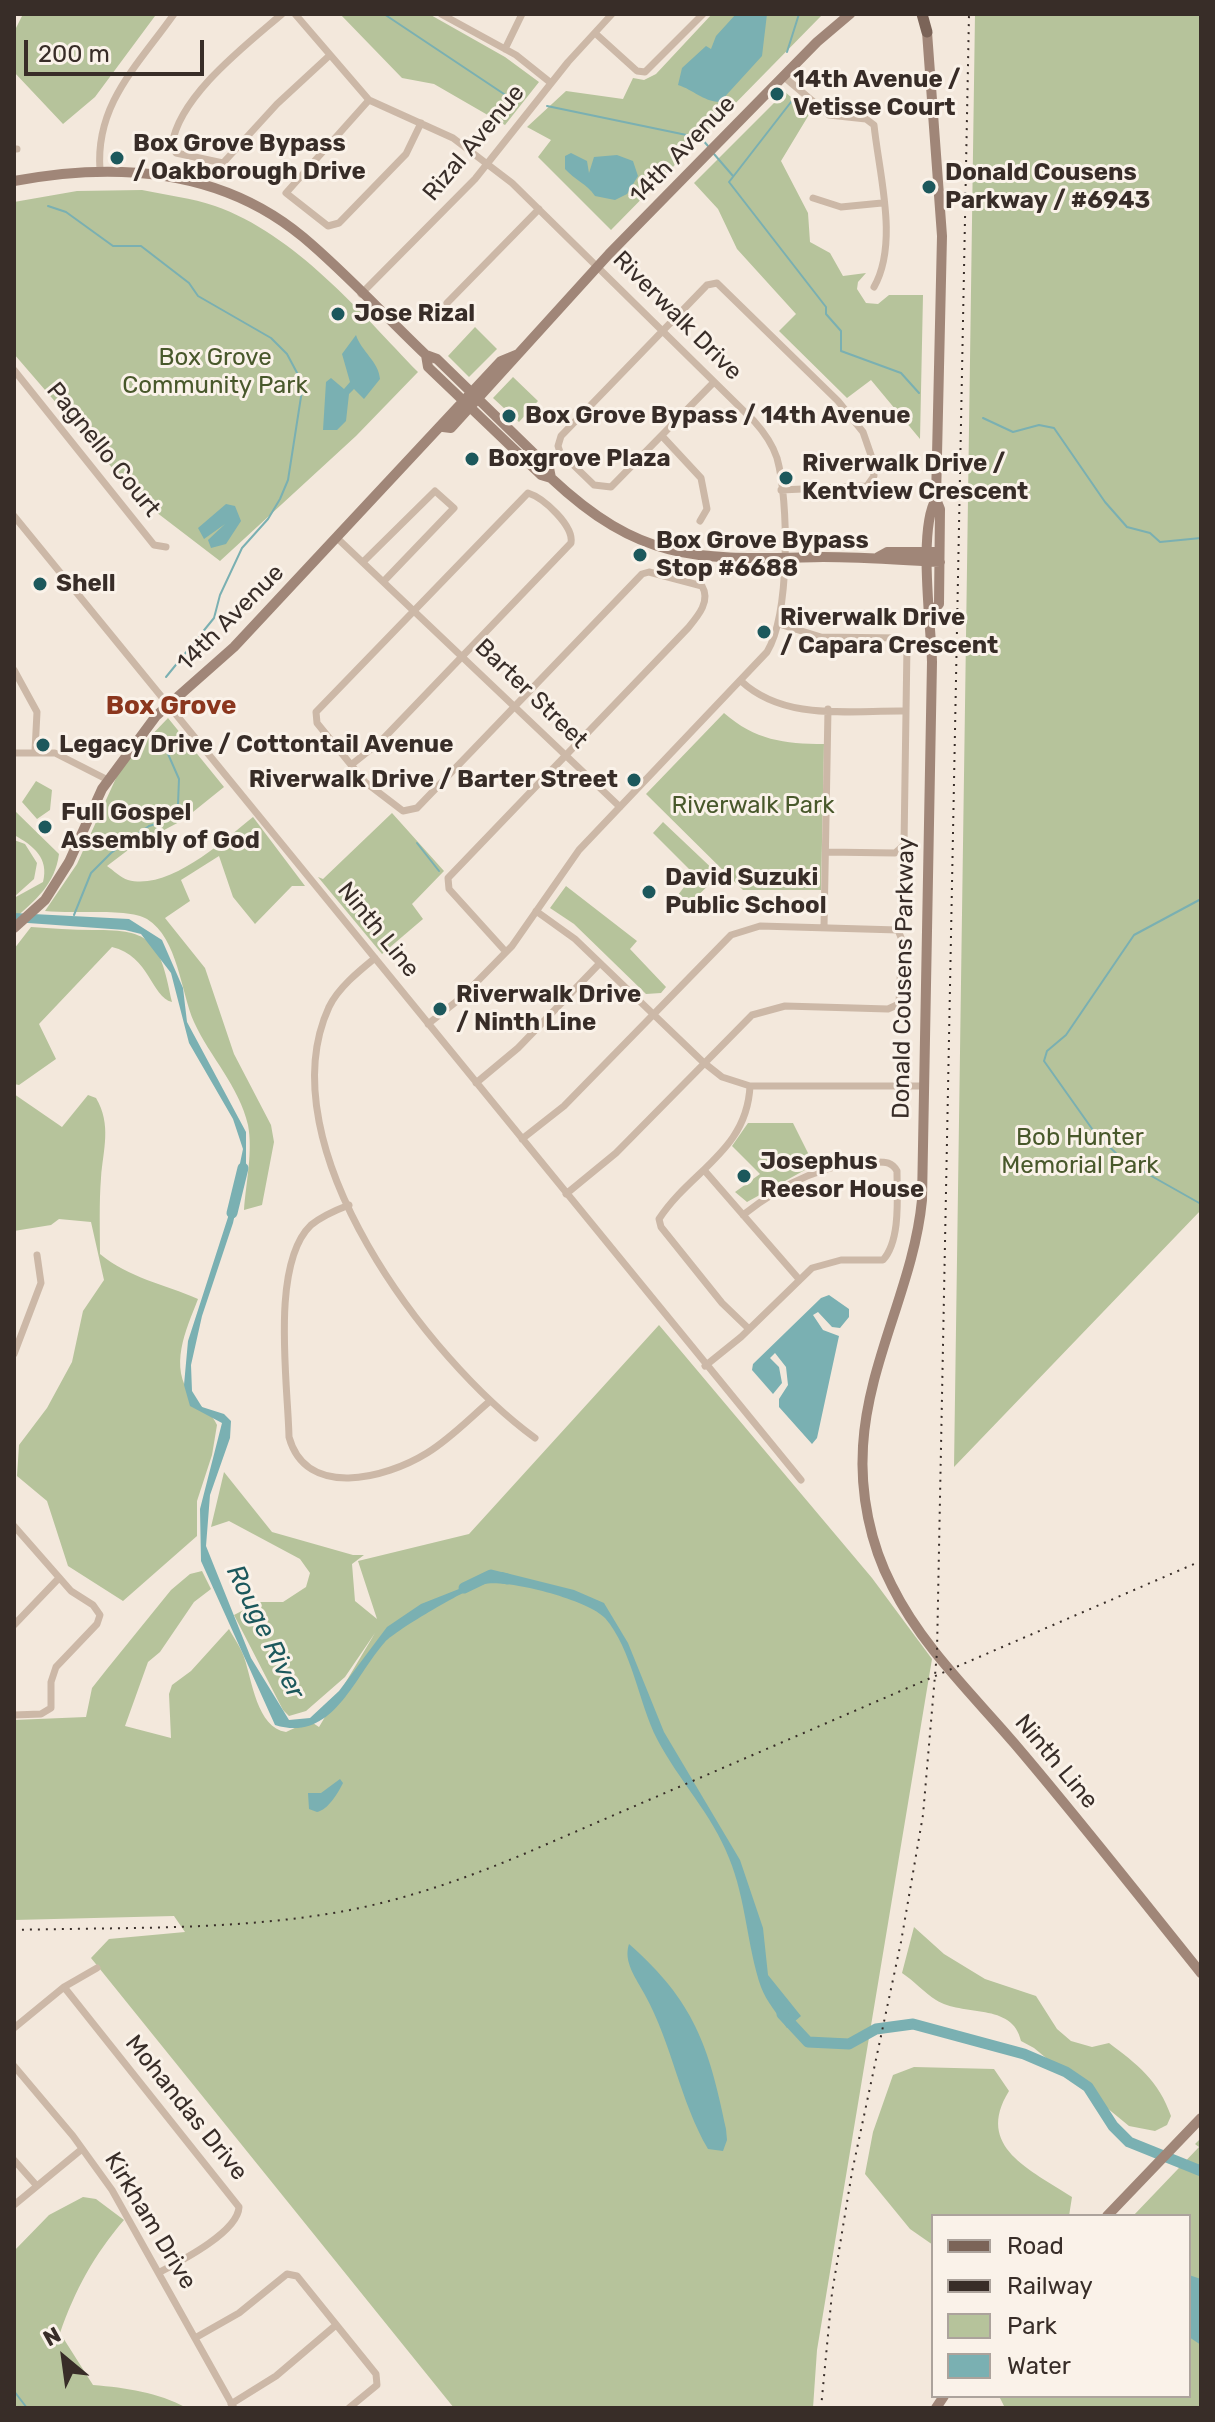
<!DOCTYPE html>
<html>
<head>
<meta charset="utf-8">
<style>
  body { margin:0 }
  #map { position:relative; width:1215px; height:2422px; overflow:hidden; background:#f3e8dc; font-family:Rubik,sans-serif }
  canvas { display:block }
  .frame { position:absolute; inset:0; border:16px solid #382d28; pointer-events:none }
  .legend { position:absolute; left:931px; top:2214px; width:260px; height:184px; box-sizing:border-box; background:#faf2e9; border:2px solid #aca39c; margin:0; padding:10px 14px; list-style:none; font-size:24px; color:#382d28 }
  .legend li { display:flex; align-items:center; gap:16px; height:40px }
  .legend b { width:40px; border:2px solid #aca39c }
  .north { position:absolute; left:24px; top:2318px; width:80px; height:80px; -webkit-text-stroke:6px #faf2e9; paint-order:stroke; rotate:331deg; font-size:22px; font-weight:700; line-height:32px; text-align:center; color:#382d28 }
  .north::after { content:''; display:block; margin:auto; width:28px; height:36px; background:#382d28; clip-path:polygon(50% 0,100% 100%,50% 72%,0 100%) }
  .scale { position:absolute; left:24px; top:40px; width:180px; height:36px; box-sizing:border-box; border:4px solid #382d28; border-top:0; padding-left:10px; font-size:24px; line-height:28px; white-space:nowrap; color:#382d28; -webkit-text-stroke:6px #faf2e9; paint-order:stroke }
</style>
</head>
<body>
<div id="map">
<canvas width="1215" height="2422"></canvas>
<div class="frame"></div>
<ul class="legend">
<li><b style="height:10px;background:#7b6458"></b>Road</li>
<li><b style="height:10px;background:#382d28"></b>Railway</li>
<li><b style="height:22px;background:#b6c39b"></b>Park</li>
<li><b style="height:22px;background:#7ab0b2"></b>Water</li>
</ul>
<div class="north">N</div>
<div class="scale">200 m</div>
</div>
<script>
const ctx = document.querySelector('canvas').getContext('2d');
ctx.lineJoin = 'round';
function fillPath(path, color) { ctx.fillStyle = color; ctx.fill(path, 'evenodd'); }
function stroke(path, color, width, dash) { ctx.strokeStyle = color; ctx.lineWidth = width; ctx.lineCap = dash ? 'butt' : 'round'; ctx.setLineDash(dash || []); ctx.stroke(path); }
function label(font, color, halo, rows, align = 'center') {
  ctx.font = font + ' Rubik,sans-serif'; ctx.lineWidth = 6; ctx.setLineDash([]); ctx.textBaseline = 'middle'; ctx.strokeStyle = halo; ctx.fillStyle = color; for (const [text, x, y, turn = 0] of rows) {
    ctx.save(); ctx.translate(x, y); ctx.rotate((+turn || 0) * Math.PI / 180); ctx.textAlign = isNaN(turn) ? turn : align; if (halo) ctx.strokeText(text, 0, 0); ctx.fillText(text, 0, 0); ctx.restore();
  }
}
const green = new Path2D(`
  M23 14H152L155 16 95 97 63 124 14 72V32Z
  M340 14H429L505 57 539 82 505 125 434 84 402 78Z
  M712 14H823L611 230 538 157 551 140 527 127 566 91 623 99 633 78 644 80 656 74Z
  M975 14H1201V1210L954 1467Z
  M785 92 810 113 781 161 808 213 810 242 830 253 843 276 866 273 858 282 857 289 866 303 878 304 889 295H923L920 439 871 380 847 398 779 331 796 314 737 249 718 209 694 183Z
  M142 190C166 195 192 198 215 206 295 234 361 313 418 372L356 436 220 561 139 499 14 354V202L77 191Z
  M475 327 497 349 469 377 448 356Z
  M513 377 538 401 519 422 493 398Z
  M724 713C755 740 784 744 824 744L821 890H743L646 794Z
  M168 718 224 787 183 820 132 847 107 866C113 870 121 878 128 880 169 891 223 841 253 817L305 886H292L255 924 233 897 219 856 181 880 190 901 165 918 205 968 234 1054 271 1125 274 1142 262 1205 244 1210C246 1183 253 1151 248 1125 239 1086 210 1057 194 1022 181 993 178 938 147 919 130 908 72 914 45 911L77 864 121 767Z
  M36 781 52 790 50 810 37 819 22 802Z
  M14 810 59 854C55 884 36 900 14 919V898L43 882C49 858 34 846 14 835Z
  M392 813 444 871 412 904 423 919 382 954 318 877 323 879Z
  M663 822 719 875 686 907 678 895 694 874 653 833Z
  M14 840 25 844 37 863 34 879 14 897Z
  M566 886 637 941 630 949 666 987 661 993 646 994 574 924 550 908Z
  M31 927C51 928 72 930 93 930 155 929 160 944 172 1002 151 997 150 956 112 947L39 1024 56 1059 19 1085 14 1084V949Z
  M14 1094 62 1127 88 1095 96 1098C112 1125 103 1150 101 1178 99 1203 100 1229 100 1254 129 1278 164 1284 198 1299 186 1330 168 1367 192 1397 200 1407 212 1413 217 1425L212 1455 197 1501V1536L123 1601 68 1566 47 1501 17 1476 19 1445 47 1408 72 1362 83 1311 104 1280 91 1222 59 1219 51 1225 14 1231Z
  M748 1123H793L814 1165 747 1202 735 1192 760 1174 732 1146Z
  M659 1325 872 1578 932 1659 817 2350 813 2408H454L91 1958 109 1939 185 1932 174 1916 14 1920V1720L86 1717 92 1688 107 1669 171 1590 190 1574 202 1571 211 1589 194 1602 160 1652 148 1662 125 1726 171 1738 169 1694 172 1685 191 1671 229 1629C234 1638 241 1648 244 1657 252 1680 257 1728 286 1732L310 1721 319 1727 375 1633 345 1677 306 1711 289 1716 283 1710 234 1615 259 1602H283L306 1587 310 1573 300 1559 229 1521 211 1527 224 1472 272 1532 353 1555H364L352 1564 355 1601 377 1619 358 1561 469 1534Z
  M914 1927 944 1954 985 1979 1036 1996 1057 2029 1071 2041 1092 2047 1109 2043C1137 2064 1159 2081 1171 2116L1167 2125 1155 2131 1129 2126 1034 2048 1021 2041C1013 2002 962 2017 936 2000 925 1993 914 1981 902 1973Z
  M914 2067 994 2069 1009 2091C974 2147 1031 2170 1072 2197L1069 2216H933V2245L910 2229 865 2174 873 2132 893 2075Z
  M1201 2138V2408H1005L999 2396H1189V2216H1133L1199 2147 1195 2144Z
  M83 2197 96 2199 124 2220C94 2255 75 2290 60 2333L93 2385C127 2388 157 2392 187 2408H14V2251L49 2215Z`);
const water = new Path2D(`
  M736 14H767L762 56 720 102C702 101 694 90 678 85L682 68 706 46 711 49 716 36Z
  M571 153 587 161 589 173 594 157 617 155 633 161 638 176 627 194 615 200 595 196C587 184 575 180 565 169V156Z
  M356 335C361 351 379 362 380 379L364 399 354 389 349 394 346 421 337 430H323L326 382 331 378 344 389 350 382 342 354Z
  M226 504 235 506 241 521 226 544 211 548 208 540 225 524 204 539 198 528Z
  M14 913 129 919 162 940 183 988 187 1022 246 1132V1164L233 1223 202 1316 191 1365 192 1391 202 1407 224 1414 231 1421 230 1438 210 1495 206 1546 251 1658 289 1720 310 1718 339 1691 387 1627 421 1604 502 1572 574 1590 604 1603 628 1643 664 1732 740 1860 763 1928 768 1975 801 2016 787 2028C779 2016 766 2001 761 1987 747 1946 746 1899 729 1858 712 1814 679 1781 657 1739 639 1704 632 1649 605 1618 588 1600 509 1579 484 1584 469 1587 396 1630 385 1642 353 1678 333 1743 275 1725L201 1561 200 1509 222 1423 190 1406 184 1385 188 1341 230 1211 243 1149 233 1119 189 1043 171 973 141 934 125 930 14 922Z
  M829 1295 849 1309V1317L840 1328 832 1327 818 1312 813 1315 823 1330 839 1336 817 1438 812 1444 779 1407V1399L788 1385 786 1367 775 1353 770 1358 779 1367 782 1383 773 1394 752 1370 753 1364 821 1298Z
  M340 1779 343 1783C338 1793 328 1810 317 1812L309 1809 308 1793H321Z
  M629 1944C694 2001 709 2046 726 2129L727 2140 723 2151 708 2149C680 2101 672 2044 645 1995 636 1978 623 1962 629 1944Z
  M1189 2275 1201 2279V2345L1189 2337Z`);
const stream = new Path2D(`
  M384 14 507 96 520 100
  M787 52 799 14
  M791 102 729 182 826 307V314L841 331V351L901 373 919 393
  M547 106 701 138 708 146
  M714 154 733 176
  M48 206 66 212 113 246H141L189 283 198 296 271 338 287 354 303 384 288 480 280 499 268 519 242 548 220 595 214 618 166 677
  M983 418 1013 432 1039 425 1054 428 1105 502 1127 527 1150 533 1160 542 1201 538
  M417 843 439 871
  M1201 899 1134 935 1066 1035 1047 1051 1044 1061 1095 1133 1123 1160 1201 1204
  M74 915 91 873 111 853 149 826 165 821 178 804 179 779 161 738
  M14 2391 27 2408`);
const river = new Path2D(`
  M232 1213 243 1168
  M464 1588 491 1575 507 1579
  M782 2014 808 2042 849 2044 876 2029 913 2024 1024 2054 1066 2072 1088 2087 1113 2126 1129 2142 1201 2171`);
const minor = new Path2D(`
  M282 14C246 45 179 96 172 145L176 153 223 163 277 104 330 55
  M295 14 369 100 453 138 512 183 754 421C764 432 772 443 777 458 789 501 790 614 767 652L579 850 512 946 462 997 428 1024
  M441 14 516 55 551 83
  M595 33 637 71 645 72 703 14
  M505 49 522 14
  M783 76 829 115 866 119 874 125C879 174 899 243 874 287
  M369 100 286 193 328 226 339 223 406 154 421 123
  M14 149H17
  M100 170C95 104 138 65 174 14
  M813 198 841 207 882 203
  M361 294 475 179 568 62 612 14
  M447 303 539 209
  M14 370 154 545 166 547
  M714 382 611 487 594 485 560 452 558 446 561 436 707 285 717 283 838 401 863 432 872 458 874 476 867 486 781 490
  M662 436 701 478 707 509 700 521
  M14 516 801 1480
  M337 538 620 807
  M363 562 435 491 454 508 384 581
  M779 624 821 637 900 638 907 645 904 845 895 853 826 852
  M14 670 37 712 35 751
  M741 681C785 722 851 710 906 711
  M14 753H55L108 780
  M351 765 381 741 571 543C574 526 544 498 528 493L316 712 317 723 365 782 403 811 417 808 642 574 649 572 702 586C711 601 698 616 688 628L448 878 449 889 506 952
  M536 911 575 939 703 1062 722 1077 750 1086H924
  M824 927 828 709
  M375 958C359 971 338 988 329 1007 265 1146 428 1360 535 1438
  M476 1083 518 1048 600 963
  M522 1139 564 1106 731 935 760 926 898 930 902 940 899 1004 888 1009 785 1006 752 1015 616 1153 566 1194
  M704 1170 798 1278
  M349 1205C336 1210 322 1216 311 1225 270 1264 288 1385 289 1437 306 1499 385 1479 427 1453 450 1439 470 1418 490 1401
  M749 1329 722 1303 661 1227 659 1219C691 1170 747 1151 750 1086
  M14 1354 41 1283 37 1255
  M705 1366 741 1337 812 1268 841 1260H883C901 1240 897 1196 897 1171 892 1162 886 1162 876 1162 827 1161 781 1185 743 1215
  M14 1526 71 1591 93 1605 100 1615 97 1624 56 1667 51 1682V1708L41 1714 14 1715
  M14 1625 59 1578
  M64 1987 239 2207C238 2232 181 2261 160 2272
  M14 2028 64 1987 97 1968
  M14 2066 73 2136 112 2190 234 2408
  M14 2160 37 2186
  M14 2205 82 2149
  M195 2338 239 2313 287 2274 297 2276 376 2374 377 2385 349 2408
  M231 2404 276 2376 336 2325`);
const secondary = new Path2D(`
  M927 32 942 236 936 499 940 509 939 604 931 613
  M14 181C115 162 220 168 303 237 346 273 385 316 426 355L437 359 549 468 551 478
  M426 355 428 367 541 475 551 478C645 566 702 559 823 557 863 557 900 560 940 562
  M443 427 451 428 609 254 817 42 850 14
  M936 499C918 529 931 624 932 662L922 1200C914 1284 868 1361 863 1446 860 1493 870 1544 892 1586 921 1645 972 1694 1014 1743 1078 1818 1139 1896 1201 1973
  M878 557 887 552H934
  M14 928 45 900 69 862 102 789 156 716 234 647 501 361 518 354
  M1107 2216 1201 2118
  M936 2408 944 2396`);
const primary = new Path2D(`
  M922 14 927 32`);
const rail = new Path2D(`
  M14 1930C125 1927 240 1931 350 1910 410 1898 467 1878 524 1854L1201 1561
  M821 2408 832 2293 852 2172 901 1942 923 1815 937 1652 969 14`);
const markers = [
  [777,94,8,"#1c585c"],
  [117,158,8,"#1c585c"],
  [929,187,8,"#1c585c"],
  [338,314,8,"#1c585c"],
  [509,416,8,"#1c585c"],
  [472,459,8,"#1c585c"],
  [786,478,8,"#1c585c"],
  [640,555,8,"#1c585c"],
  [40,584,8,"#1c585c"],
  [764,632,8,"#1c585c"],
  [43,745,8,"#1c585c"],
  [634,780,8,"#1c585c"],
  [45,827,8,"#1c585c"],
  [649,892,8,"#1c585c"],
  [440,1009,8,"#1c585c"],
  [744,1176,8,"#1c585c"]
];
const poiNames = [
  ["14th Avenue /",793,80],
  ["Vetisse Court",793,108],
  ["Box Grove Bypass",133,144],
  ["/ Oakborough Drive",133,172],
  ["Donald Cousens",945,173],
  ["Parkway / #6943",945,201],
  ["Jose Rizal",354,314],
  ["Box Grove Bypass / 14th Avenue",525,416],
  ["Boxgrove Plaza",488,459],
  ["Riverwalk Drive /",802,464],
  ["Kentview Crescent",802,492],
  ["Box Grove Bypass",656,541],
  ["Stop #6688",656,569],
  ["Shell",56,584],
  ["Riverwalk Drive",780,618],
  ["/ Capara Crescent",780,646],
  ["Legacy Drive / Cottontail Avenue",59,745],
  ["Riverwalk Drive / Barter Street",618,780,"right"],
  ["Full Gospel",61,813],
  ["Assembly of God",61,841],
  ["David Suzuki",665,878],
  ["Public School",665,906],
  ["Riverwalk Drive",456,995],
  ["/ Ninth Line",456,1023],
  ["Josephus",760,1162],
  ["Reesor House",760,1190]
];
const streetNames = [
  ["Rizal Avenue",474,143,-50],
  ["14th Avenue",683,150,-46],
  ["Riverwalk Drive",677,316,45],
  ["Pagnello Court",103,450,51],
  ["14th Avenue",231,618,-45],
  ["Barter Street",531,694,44],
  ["Ninth Line",378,930,51],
  ["Donald Cousens Parkway",904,978,-89],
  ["Ninth Line",1056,1762,50],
  ["Mohandas Drive",186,2108,51],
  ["Kirkham Drive",150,2221,59]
];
const parkNames = [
  ["Box Grove",215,358],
  ["Community Park",215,386],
  ["Riverwalk Park",753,806],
  ["Bob Hunter",1080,1138],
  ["Memorial Park",1080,1166]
];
const neighbourhoodNames = [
  ["Box Grove",171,706]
];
const waterNames = [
  ["Rouge River",265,1632,64]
];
fillPath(green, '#b6c39b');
fillPath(water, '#7ab0b2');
stroke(stream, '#7ab0b2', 2);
stroke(river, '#7ab0b2', 11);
stroke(minor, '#ccb8a7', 7);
stroke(secondary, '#a08678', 10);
stroke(primary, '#7b6458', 11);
stroke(rail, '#382d28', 2, [2, 6]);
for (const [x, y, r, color] of markers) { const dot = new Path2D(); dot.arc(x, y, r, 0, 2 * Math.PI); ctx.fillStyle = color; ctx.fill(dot); stroke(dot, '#faf2e9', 3); }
label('bold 24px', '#382d28', '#faf2e9', poiNames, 'left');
label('24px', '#382d28', '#faf2e9', streetNames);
label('24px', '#48582b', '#faf2e9', parkNames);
label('bold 26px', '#8b361d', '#faf2e9', neighbourhoodNames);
label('italic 26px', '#1c585c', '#faf2e9', waterNames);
</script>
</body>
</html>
